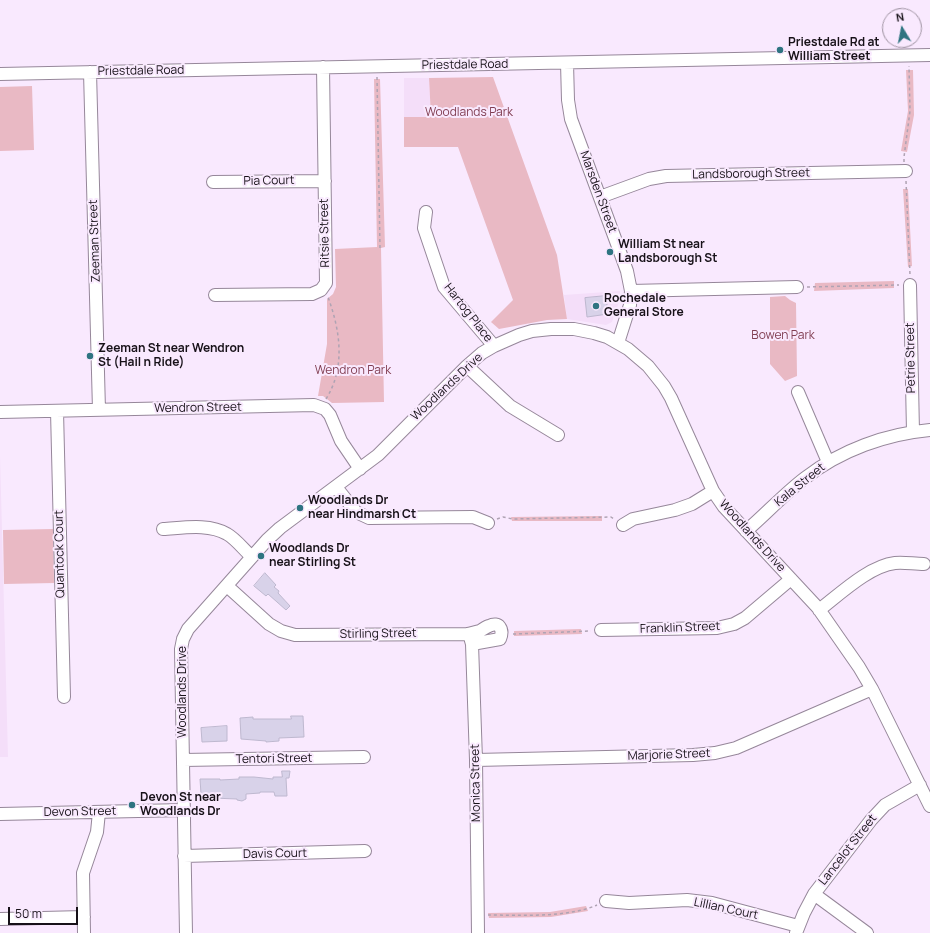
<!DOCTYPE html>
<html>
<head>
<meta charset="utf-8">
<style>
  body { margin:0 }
  #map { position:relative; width:930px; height:933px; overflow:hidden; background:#f9e9fe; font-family:Manrope,sans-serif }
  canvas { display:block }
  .north { position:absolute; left:882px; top:8px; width:40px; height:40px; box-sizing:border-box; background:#f9e9fe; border:1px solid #9f93a2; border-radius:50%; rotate:350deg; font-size:11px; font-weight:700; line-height:16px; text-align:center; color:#171118 }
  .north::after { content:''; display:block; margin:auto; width:14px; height:18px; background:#2e7481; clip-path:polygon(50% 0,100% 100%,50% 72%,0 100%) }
  .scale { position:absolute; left:8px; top:907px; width:70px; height:18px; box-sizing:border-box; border:2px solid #171118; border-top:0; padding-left:5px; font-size:12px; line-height:14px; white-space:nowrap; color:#171118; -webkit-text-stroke:3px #f9e9fe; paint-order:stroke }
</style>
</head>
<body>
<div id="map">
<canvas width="930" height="933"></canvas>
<div class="north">N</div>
<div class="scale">50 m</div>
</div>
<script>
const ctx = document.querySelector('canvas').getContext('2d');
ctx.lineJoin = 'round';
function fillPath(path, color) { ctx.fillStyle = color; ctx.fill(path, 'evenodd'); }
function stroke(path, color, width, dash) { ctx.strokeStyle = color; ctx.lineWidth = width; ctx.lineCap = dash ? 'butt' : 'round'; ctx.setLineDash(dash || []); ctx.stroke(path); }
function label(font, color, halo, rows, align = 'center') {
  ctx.font = font + ' Manrope,sans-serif'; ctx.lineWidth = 4; ctx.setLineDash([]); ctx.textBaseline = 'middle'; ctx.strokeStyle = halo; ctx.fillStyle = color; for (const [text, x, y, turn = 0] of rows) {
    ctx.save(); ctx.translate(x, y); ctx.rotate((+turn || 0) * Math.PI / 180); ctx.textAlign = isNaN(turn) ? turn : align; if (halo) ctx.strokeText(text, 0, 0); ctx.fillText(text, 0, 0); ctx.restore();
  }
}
const built = new Path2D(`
  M404 78H429L431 117H404Z
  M620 291 619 302 612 322 606 325 567 319 564 295Z
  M0 456 8 757H0Z`);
const green = new Path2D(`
  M906 70H913L914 115 907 152 901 151 908 111Z
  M493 77 557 255 567 319 547 320 499 329 491 322 513 300 458 147H404V117H431L429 78Z
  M374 79H380L385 247 381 248 384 402 332 403 323 396H318L327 344V299L333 294 336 287 335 249 377 247Z
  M32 86 34 150 0 151V87Z
  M903 189H908L912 266 908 267Z
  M894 281V288L814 291 815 283Z
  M785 296 790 300 796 303 797 376 785 381 770 364V297Z
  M602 516V521H512L511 517Z
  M53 529 54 583 4 584 3 530Z
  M581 629 582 634 514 636V631Z
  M586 906 588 911 551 917 489 918 488 913 550 912Z`);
const building = new Path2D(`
  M606 296 608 314 587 317 585 298Z
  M265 573 276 585 274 587 279 591 278 593 290 606 286 610 268 594 266 596 254 586Z
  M291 716H303L304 737 279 738V741L266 742V741L241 739 240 718 253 717V719H291Z
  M227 726V741L202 742 201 728Z
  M282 771H290L289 778H286L287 796H275L274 792H260V793L246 794V799L242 801 237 800V799L212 798V794H201L200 779H220V780L239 779V777H254L273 779V777H282Z`);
const path = new Path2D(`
  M377 77 380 248
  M904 162V157L910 111 909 66
  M906 181 910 275
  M807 287 899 285
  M326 399C346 367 340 330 328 297
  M497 519 503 517 513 519 611 517 614 519
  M513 634 591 631
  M488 915C520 915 568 918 597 905`);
const minor = new Path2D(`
  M567 63 568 100 571 119 627 271 631 291 630 305 618 343
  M90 72 99 410
  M0 74 930 55
  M213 182 325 181
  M600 197 649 179 666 176 906 171
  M426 212 424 228 444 287 494 346
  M910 285 913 432
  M631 291 797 287
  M215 295 312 294 321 290 326 283 323 67
  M467 366 510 406 558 435
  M798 392 828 462
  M57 411 64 697
  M0 412 314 405 325 409 330 415 341 441 360 469
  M336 487 356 512 369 518 473 517 488 523
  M623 525 633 519 675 510 692 504 713 491
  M163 529C182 528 209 523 227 534 236 539 244 550 252 557
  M746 531C766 514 784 494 805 478 841 450 886 434 930 430
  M227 586 269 624 281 631 295 635 467 634C471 633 476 632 480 631 483 629 486 627 489 626 499 621 504 629 500 639L472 644
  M819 610C840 594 869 566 895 563 904 562 914 564 924 564
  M601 630 717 628 734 624 745 618 791 579
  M470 637 472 644 476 760 478 933
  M183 760 364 757
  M476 760 693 755 715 753 736 748 872 689
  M0 814 184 810
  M184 856 365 851
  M814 894 867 933
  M606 901 629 903 687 900 712 903 798 926
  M0 919 84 917
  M84 933 83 873 97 832 99 812
  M186 933 181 649 183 639 188 629 267 540 280 528 378 455 467 366 482 353 494 346 519 335 532 331 551 329H574L594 333 607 337 628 349 648 366 664 386 671 398 713 491 724 507 818 608 859 667 872 689 930 806
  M796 933 804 913 814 894 871 820 885 805 920 785`);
const markers = [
  [780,50,4,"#2e7481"],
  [610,252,4,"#2e7481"],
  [596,306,4,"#2e7481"],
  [90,356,4,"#2e7481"],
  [300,508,4,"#2e7481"],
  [261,556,4,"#2e7481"],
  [132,805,4,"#2e7481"]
];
const poiNames = [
  ["Priestdale Rd at",788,43],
  ["William Street",788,57],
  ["William St near",618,245],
  ["Landsborough St",618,259],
  ["Rochedale",604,299],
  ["General Store",604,313],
  ["Zeeman St near Wendron",98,349],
  ["St (Hail n Ride)",98,363],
  ["Woodlands Dr",308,501],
  ["near Hindmarsh Ct",308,515],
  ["Woodlands Dr",269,549],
  ["near Stirling St",269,563],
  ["Devon St near",140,798],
  ["Woodlands Dr",140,812]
];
const streetNames = [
  ["Priestdale Road",465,65,-1],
  ["Priestdale Road",141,71,-1],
  ["Landsborough Street",751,174,-1],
  ["Pia Court",269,181,-1],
  ["Marsden Street",598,192,70],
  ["Ritsie Street",325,233,-91],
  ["Zeeman Street",95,241,-92],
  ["Hartog Place",468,313,52],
  ["Petrie Street",911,358,-91],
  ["Woodlands Drive",447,387,-43],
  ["Wendron Street",198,408,-1],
  ["Kala Street",800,485,-39],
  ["Woodlands Drive",752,536,48],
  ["Quantock Court",60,554,-91],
  ["Franklin Street",680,628,-2],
  ["Stirling Street",378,634,-1],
  ["Woodlands Drive",183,692,-90],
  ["Marjorie Street",669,755,-2],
  ["Tentori Street",274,759,-1],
  ["Monica Street",476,783,-91],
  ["Devon Street",80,812,-1],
  ["Lancelot Street",848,850,-52],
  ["Davis Court",275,854,-1],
  ["Lillian Court",726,909,12]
];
const parkNames = [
  ["Woodlands Park",469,113],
  ["Bowen Park",783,336],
  ["Wendron Park",353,371]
];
fillPath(built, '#f4def9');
fillPath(green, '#e9b9c4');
fillPath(building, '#d8d2e9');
stroke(building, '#beb8cf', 1);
stroke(minor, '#96879a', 14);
stroke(path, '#afa3b3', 1.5, [3, 3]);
stroke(minor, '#fff', 12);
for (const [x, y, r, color] of markers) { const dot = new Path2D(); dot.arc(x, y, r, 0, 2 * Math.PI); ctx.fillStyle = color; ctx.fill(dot); stroke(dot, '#f9e9fe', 1.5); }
label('bold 12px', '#171118', '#f9e9fe', poiNames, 'left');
label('12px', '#171118', '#f9e9fe', streetNames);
label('12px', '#813e52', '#f9e9fe', parkNames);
</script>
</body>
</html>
